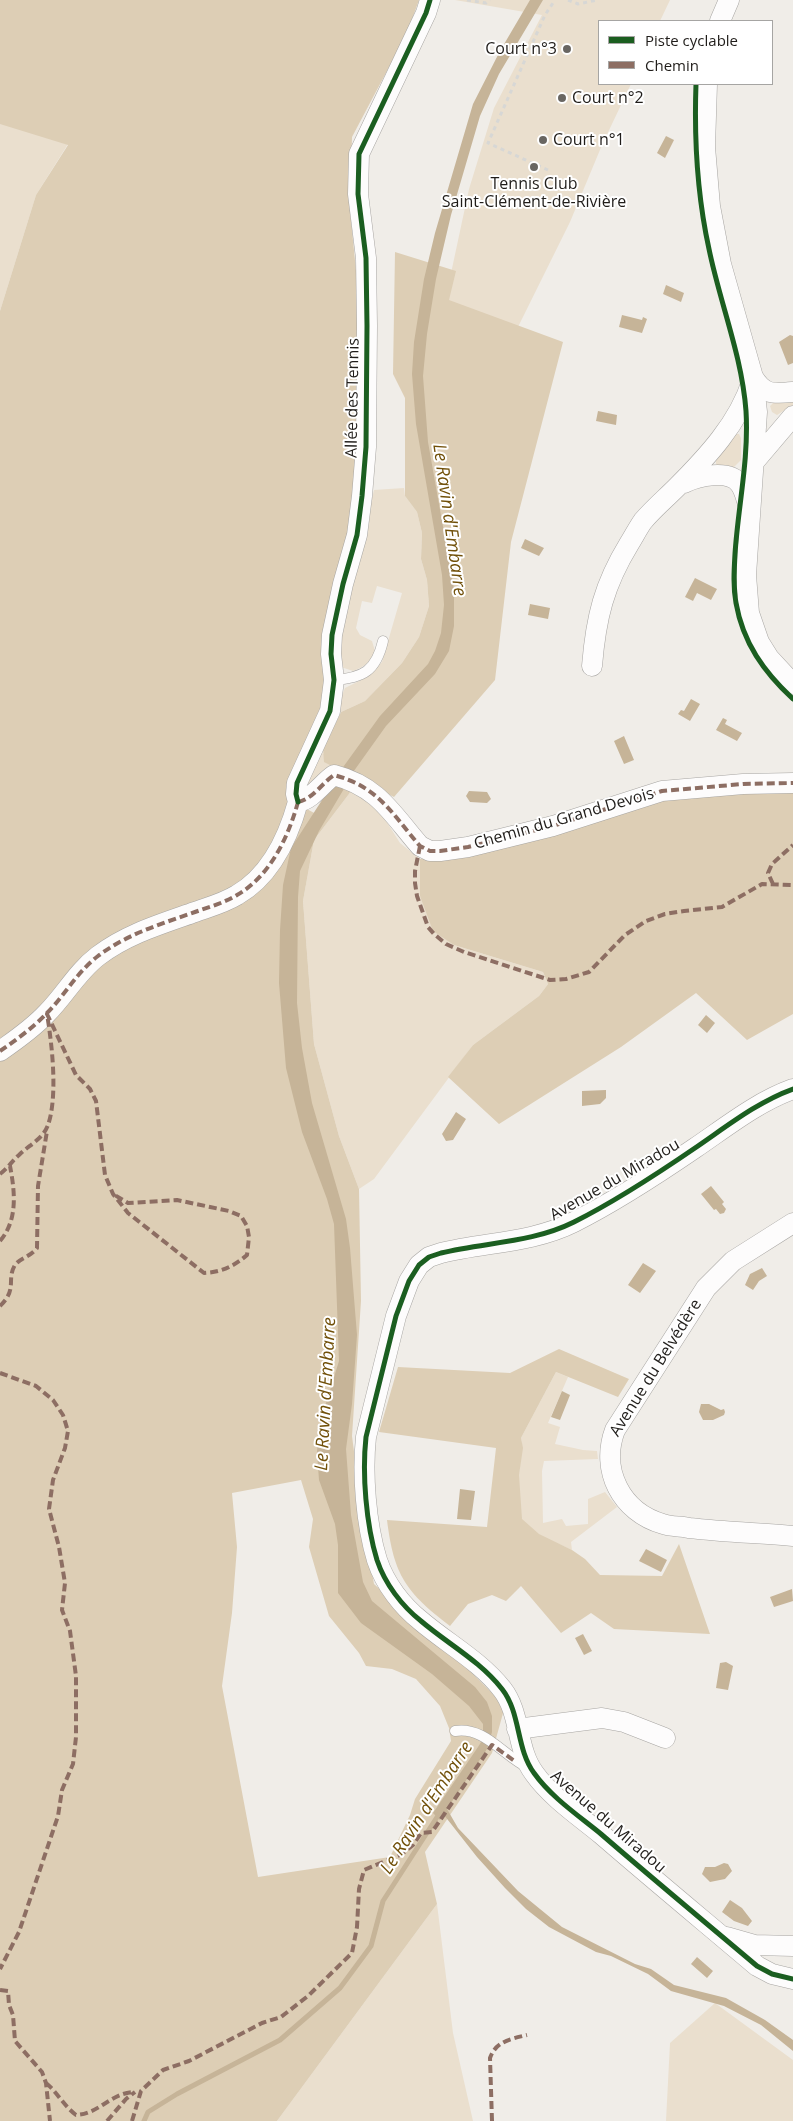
<!DOCTYPE html>
<html>
<head>
<meta charset="utf-8">
<style>
  body { margin:0 }
  #map { position:relative; width:793px; height:2121px; overflow:hidden; background:#f0ede8; font-family:"Open Sans",sans-serif }
  canvas { display:block }
  .legend { position:absolute; left:598px; top:20px; width:175px; height:65px; box-sizing:border-box; background:#fff; border:1px solid #a6a5a3; margin:0; padding:6px 9px; list-style:none; font-size:15px; color:#201d1a }
  .legend li { display:flex; align-items:center; gap:10px; height:25px }
  .legend b { width:25px; border:1px solid #a6a5a3 }
</style>
</head>
<body>
<div id="map">
<canvas width="793" height="2121"></canvas>
<ul class="legend">
<li><b style="height:6px;background:#1b5e20"></b>Piste cyclable</li>
<li><b style="height:6px;background:#8d6e63"></b>Chemin</li>
</ul>
</div>
<script>
const ctx = document.querySelector('canvas').getContext('2d');
ctx.lineJoin = 'round';
function fillPath(path, color) { ctx.fillStyle = color; ctx.fill(path, 'evenodd'); }
function stroke(path, color, width, dash) { ctx.strokeStyle = color; ctx.lineWidth = width; ctx.lineCap = dash ? 'butt' : 'round'; ctx.setLineDash(dash || []); ctx.stroke(path); }
function label(font, color, halo, rows, align = 'center') {
  ctx.font = font + ' "Open Sans",sans-serif'; ctx.lineWidth = 4; ctx.setLineDash([]); ctx.textBaseline = 'middle'; ctx.strokeStyle = halo; ctx.fillStyle = color; for (const [text, x, y, turn = 0] of rows) {
    ctx.save(); ctx.translate(x, y); ctx.rotate((+turn || 0) * Math.PI / 180); ctx.textAlign = isNaN(turn) ? turn : align; if (halo) ctx.strokeText(text, 0, 0); ctx.fillText(text, 0, 0); ctx.restore();
  }
}
const green = new Path2D(`
  M0 0 68 144 36 195 0 311Z
  M455 0H670L660 21H599V84H631L602 145 570 222 518 327 444 306 469 189 494 108 542 15Z
  M793 398V405L777 415 772 412 770 406 773 403Z
  M736 434H739L741 438V460L733 468H720L716 464V458Z
  M404 488 405 496 417 512 422 533 421 559 427 580 429 606 419 637 402 663 365 701 341 712 335 711 345 688 367 677 382 662 402 593 377 586 372 603 362 601 356 628 360 635 372 641 375 651C371 662 364 667 353 671L338 666V640L374 490Z
  M320 751 337 764 306 793 302 785Z
  M352 790 378 808 400 843 420 859V896L454 945 543 972 548 984 539 996 473 1045 374 1179 359 1189 339 1136 314 1044 303 901 314 840Z
  M556 1372 568 1377 548 1423 560 1427 555 1444 583 1450 597 1451 598 1459 544 1461 542 1471 543 1523 562 1519 566 1526 588 1524V1499L605 1492 617 1507 571 1542 572 1550C558 1543 530 1534 522 1520 518 1511 518 1483 519 1473 520 1461 523 1450 521 1438Z
  M437 1904 453 2033 473 2121H277Z
  M715 2003 793 2060V2121H666L670 2043Z`);
const forest = new Path2D(`
  M0 0H419L407 33 352 137 350 210 357 281 358 492 326 696 286 785 290 800 318 815 343 783 352 790 314 840 303 901 314 1044 339 1136 359 1189 361 1301 352 1436 364 1529 374 1584 460 1661 505 1706 492 1753 425 1852 437 1904 277 2121H0V311L36 195 68 145 0 124ZM301 1480 313 1519 309 1547 329 1616 359 1653 366 1666 392 1669 416 1679 440 1706 449 1728 451 1741 415 1799 410 1815 390 1857 258 1877 222 1686 232 1613 237 1547 232 1493Z
  M395 252 456 271 449 300 563 342 511 542 495 680 394 797 324 762 323 749 341 712 365 701 402 663 419 637 429 606 427 580 421 559 422 533 417 512 405 496V398L393 374Z
  M793 789V1014L747 1040 696 993 621 1047 499 1124 448 1077 473 1045 539 996 548 984 543 972 454 945 433 931 420 896V859H436L644 802Z
  M559 1349 629 1379 618 1397 556 1372 521 1438 523 1448 519 1475 522 1519 539 1534 572 1550 585 1559 600 1575 662 1576 679 1544 710 1634 614 1629 591 1613 561 1633 521 1586 506 1601 492 1595 468 1604 450 1626C406 1592 394 1576 387 1520L487 1527 496 1448 379 1432 398 1367 510 1373Z`);
const water = new Path2D(`
  M530 0H543L499 74 480 116 451 215 436 279 427 334 423 376 428 442 454 589V626L449 651 435 674 386 726 351 775 341 770 380 716 428 664 435 651 441 633 444 605 442 575 416 424 412 374 414 342 424 279 435 233 473 104 500 51Z
  M666 136 674 140 665 158 657 153Z
  M666 285 684 293 681 302 663 294Z
  M622 315 642 320 643 317 647 319 642 333 619 327Z
  M790 335 793 336V363L788 365 779 342Z
  M598 411 617 415 616 425 596 421Z
  M525 539 544 548 539 556 521 548Z
  M695 578 717 589 711 600 697 593 693 601 685 597Z
  M530 604 550 608 548 619 528 615Z
  M691 699 700 704 690 721 678 714 681 710 684 711Z
  M723 718 727 720 725 724 742 733 737 741 716 730Z
  M624 736 634 760 624 764 614 741Z
  M335 780 345 787 319 831 300 871 298 897 297 1003 302 1048 312 1103 346 1219 350 1248 357 1335 352 1404 346 1449 351 1515 363 1582 372 1601 475 1687 487 1702 492 1716V1732L487 1749 447 1809 458 1828 518 1891 562 1927 635 1964 651 1969 674 1985 726 1998 765 2020 793 2040V2051L761 2025 724 2006 671 1991 648 1974 611 1956 596 1952 549 1927 526 1909 505 1888 477 1857 444 1815 440 1820 433 1813 478 1747 483 1739V1724L469 1706 432 1674 361 1623 338 1593V1545L335 1524 319 1480 317 1453 318 1429 339 1361 334 1224 327 1199 302 1132 286 1068 279 983 280 930 283 885 291 848Z
  M469 791 487 792 491 799 487 803 470 802 466 796Z
  M706 1015 715 1023 707 1033 698 1025Z
  M606 1090V1098L600 1104 582 1106V1091Z
  M456 1112 466 1119 453 1140 446 1141 442 1134Z
  M711 1186 724 1202 722 1204 726 1209 724 1213 720 1214 716 1209 714 1210 701 1194Z
  M643 1263 656 1271 640 1293 628 1285Z
  M762 1268 767 1276 759 1281 753 1290 745 1285 750 1274Z
  M562 1391 570 1395 560 1420 551 1417Z
  M701 1404H709L721 1410 724 1409 725 1412 724 1415 713 1420H703L699 1412Z
  M460 1489 475 1491 471 1520 457 1519Z
  M646 1549 667 1560 661 1572 639 1561Z
  M792 1589 793 1601 774 1607 770 1597Z
  M583 1634 592 1651 584 1655 575 1638Z
  M726 1662 733 1666 728 1690 716 1688 720 1663Z
  M724 1863 728 1864 732 1871 725 1879 710 1882 702 1874 705 1867H715Z
  M730 1900 742 1908 752 1921 748 1926 734 1921 722 1912Z
  M697 1957 713 1971 707 1978 691 1964Z`);
const stream = new Path2D(`
  M144 2121 148 2112 177 2094 280 2040 340 1988 371 1946 383 1901 441 1811`);
const path = new Path2D(`
  M467 0 486 3 490 0
  M568 0 578 4 597 0
  M548 170 488 143 545 15 555 0`);
const service = new Path2D(`
  M334 680C363 678 376 671 383 641
  M455 1731C485 1726 504 1757 529 1768`);
const minor = new Path2D(`
  M720 21 729 0
  M707 84 705 147 710 206 721 264 753 377 757 412 746 575 749 613 759 642 769 658 793 684
  M753 377C764 395 773 394 793 392
  M754 462 793 416
  M684 483C698 476 729 469 740 484 745 491 746 499 749 507
  M592 666C596 617 604 585 629 544 634 536 638 528 643 521 653 509 665 499 676 488 706 458 739 423 752 381
  M298 802 296 794 297 783 330 711 334 680 331 654 332 635 343 584 357 535 362 496 366 447 367 326 366 258 358 194 359 154 426 13 430 0
  M298 802C313 799 322 783 334 775 379 787 392 814 420 846L430 851H440L468 847 553 826 662 791 743 784 793 783
  M0 1051C16 1040 34 1027 47 1013 65 995 77 972 98 956 127 934 161 924 195 912 209 907 224 903 237 895 270 876 288 838 298 802
  M793 1089C757 1102 726 1127 695 1148 657 1174 616 1201 574 1222 532 1243 486 1242 441 1253L429 1257 419 1265 409 1281 396 1316 366 1437C362 1474 366 1524 377 1560 385 1584 402 1606 421 1621 448 1644 480 1661 502 1689 521 1713 516 1749 534 1773 551 1797 579 1816 601 1834 653 1879 705 1922 757 1966L772 1974 793 1979
  M793 1223 733 1261 706 1288 615 1430C600 1470 621 1512 663 1524 671 1527 681 1526 689 1528 724 1532 758 1533 793 1536
  M517 1729 602 1718 624 1722 665 1738
  M727 1937 755 1945 793 1946`);
const quiet = new Path2D(`
  M298 802C313 799 322 783 334 775 379 787 392 814 420 846L430 851H440L468 847 553 826 662 791 743 784 793 783
  M420 846 415 871V883L417 896 428 927 434 934 446 944 464 952 550 980 566 979 589 972 625 935 646 921 665 914 684 911 722 907 762 884 793 885
  M773 884 768 873 772 864 793 845
  M0 1051C16 1040 34 1027 47 1013 65 995 77 972 98 956 127 934 161 924 195 912 209 907 224 903 237 895 270 876 288 838 298 802
  M0 1174C8 1168 12 1161 19 1155 29 1145 43 1139 48 1125 58 1096 52 1044 47 1014L76 1075 90 1089 96 1101 105 1175 113 1194 128 1213 204 1273C221 1272 233 1267 247 1255L249 1237 247 1226 241 1216 229 1211 177 1200 128 1203 113 1194
  M0 1241C18 1220 15 1192 10 1166
  M0 1306C18 1289 6 1280 15 1265 20 1258 30 1257 37 1248L38 1186 47 1131
  M0 1373 36 1386 53 1400 63 1415 68 1431 65 1448 53 1480 49 1509 59 1547 65 1583 62 1610 70 1631 76 1676V1737L73 1764 62 1790 58 1816 19 1932 0 1969
  M0 1990 8 1991 9 2005 13 2015 15 2041 42 2072 46 2083 50 2121
  M46 2083C57 2092 64 2106 76 2115 99 2114 112 2092 135 2092
  M107 2121 126 2099 135 2092
  M132 2121 141 2091 163 2070 189 2061 262 2023 281 2017 308 1996 352 1953 357 1927 359 1889 364 1870 402 1854 413 1845 421 1833 432 1832 492 1745 516 1762
  M492 2121 490 2058C496 2041 511 2039 527 2035`);
const cycleway = new Path2D(`
  M696 84C694 140 697 194 709 249 720 303 742 356 746 411 749 459 738 507 735 554 734 571 733 587 736 603 743 643 764 672 793 699
  M298 802 296 794 297 783 330 711 334 680 331 654 332 635 343 584 357 535 362 496 366 447 367 326 366 258 358 194 359 154 426 13 430 0
  M793 1089C757 1102 726 1127 695 1148 657 1174 616 1201 574 1222 532 1243 486 1242 441 1253L429 1257 419 1265 409 1281 396 1316 366 1437C362 1474 366 1524 377 1560 385 1584 402 1606 421 1621 448 1644 480 1661 502 1689 521 1713 516 1749 534 1773 551 1797 579 1816 601 1834 653 1879 705 1922 757 1966L772 1974 793 1979`);
const markers = [
  [567,49,5,"#696662"],
  [562,98,5,"#696662"],
  [543,140,5,"#696662"],
  [534,167,5,"#696662"]
];
const poiNames = [
  ["Court n°3",557,49,"right"],
  ["Court n°2",572,98],
  ["Court n°1",553,140],
  ["Tennis Club",534,184,"center"],
  ["Saint-Clément-de-Rivière",534,202,"center"]
];
const streetNames = [
  ["Allée des Tennis",353,398,-89],
  ["Chemin du Grand Devois",564,819,-16],
  ["Avenue du Miradou",615,1180,-30],
  ["Avenue du Belvédère",656,1368,-58],
  ["Avenue du Miradou",608,1822,41]
];
const waterNames = [
  ["Le Ravin d'Embarre",449,520,82],
  ["Le Ravin d'Embarre",326,1394,-87],
  ["Le Ravin d'Embarre",427,1808,-57]
];
fillPath(green, '#eadfce');
fillPath(forest, '#ddceb5');
fillPath(water, '#c6b498');
stroke(stream, '#c6b498', 5);
stroke(service, '#a7a5a2', 11);
stroke(minor, '#a7a5a2', 21);
stroke(path, '#d7d7d5', 3, [4, 4]);
stroke(service, '#fdfcfc', 10);
stroke(minor, '#fdfcfc', 20);
stroke(quiet, '#8d6e63', 4, [8, 4]);
stroke(cycleway, '#1b5e20', 5);
for (const [x, y, r, color] of markers) { const dot = new Path2D(); dot.arc(x, y, r, 0, 2 * Math.PI); ctx.fillStyle = color; ctx.fill(dot); stroke(dot, '#fff', 2); }
label('16px', '#201d1a', '#fff', poiNames, 'left');
label('16px', '#201d1a', '#fff', streetNames);
label('italic 18px', '#715009', '#fff', waterNames);
</script>
</body>
</html>
